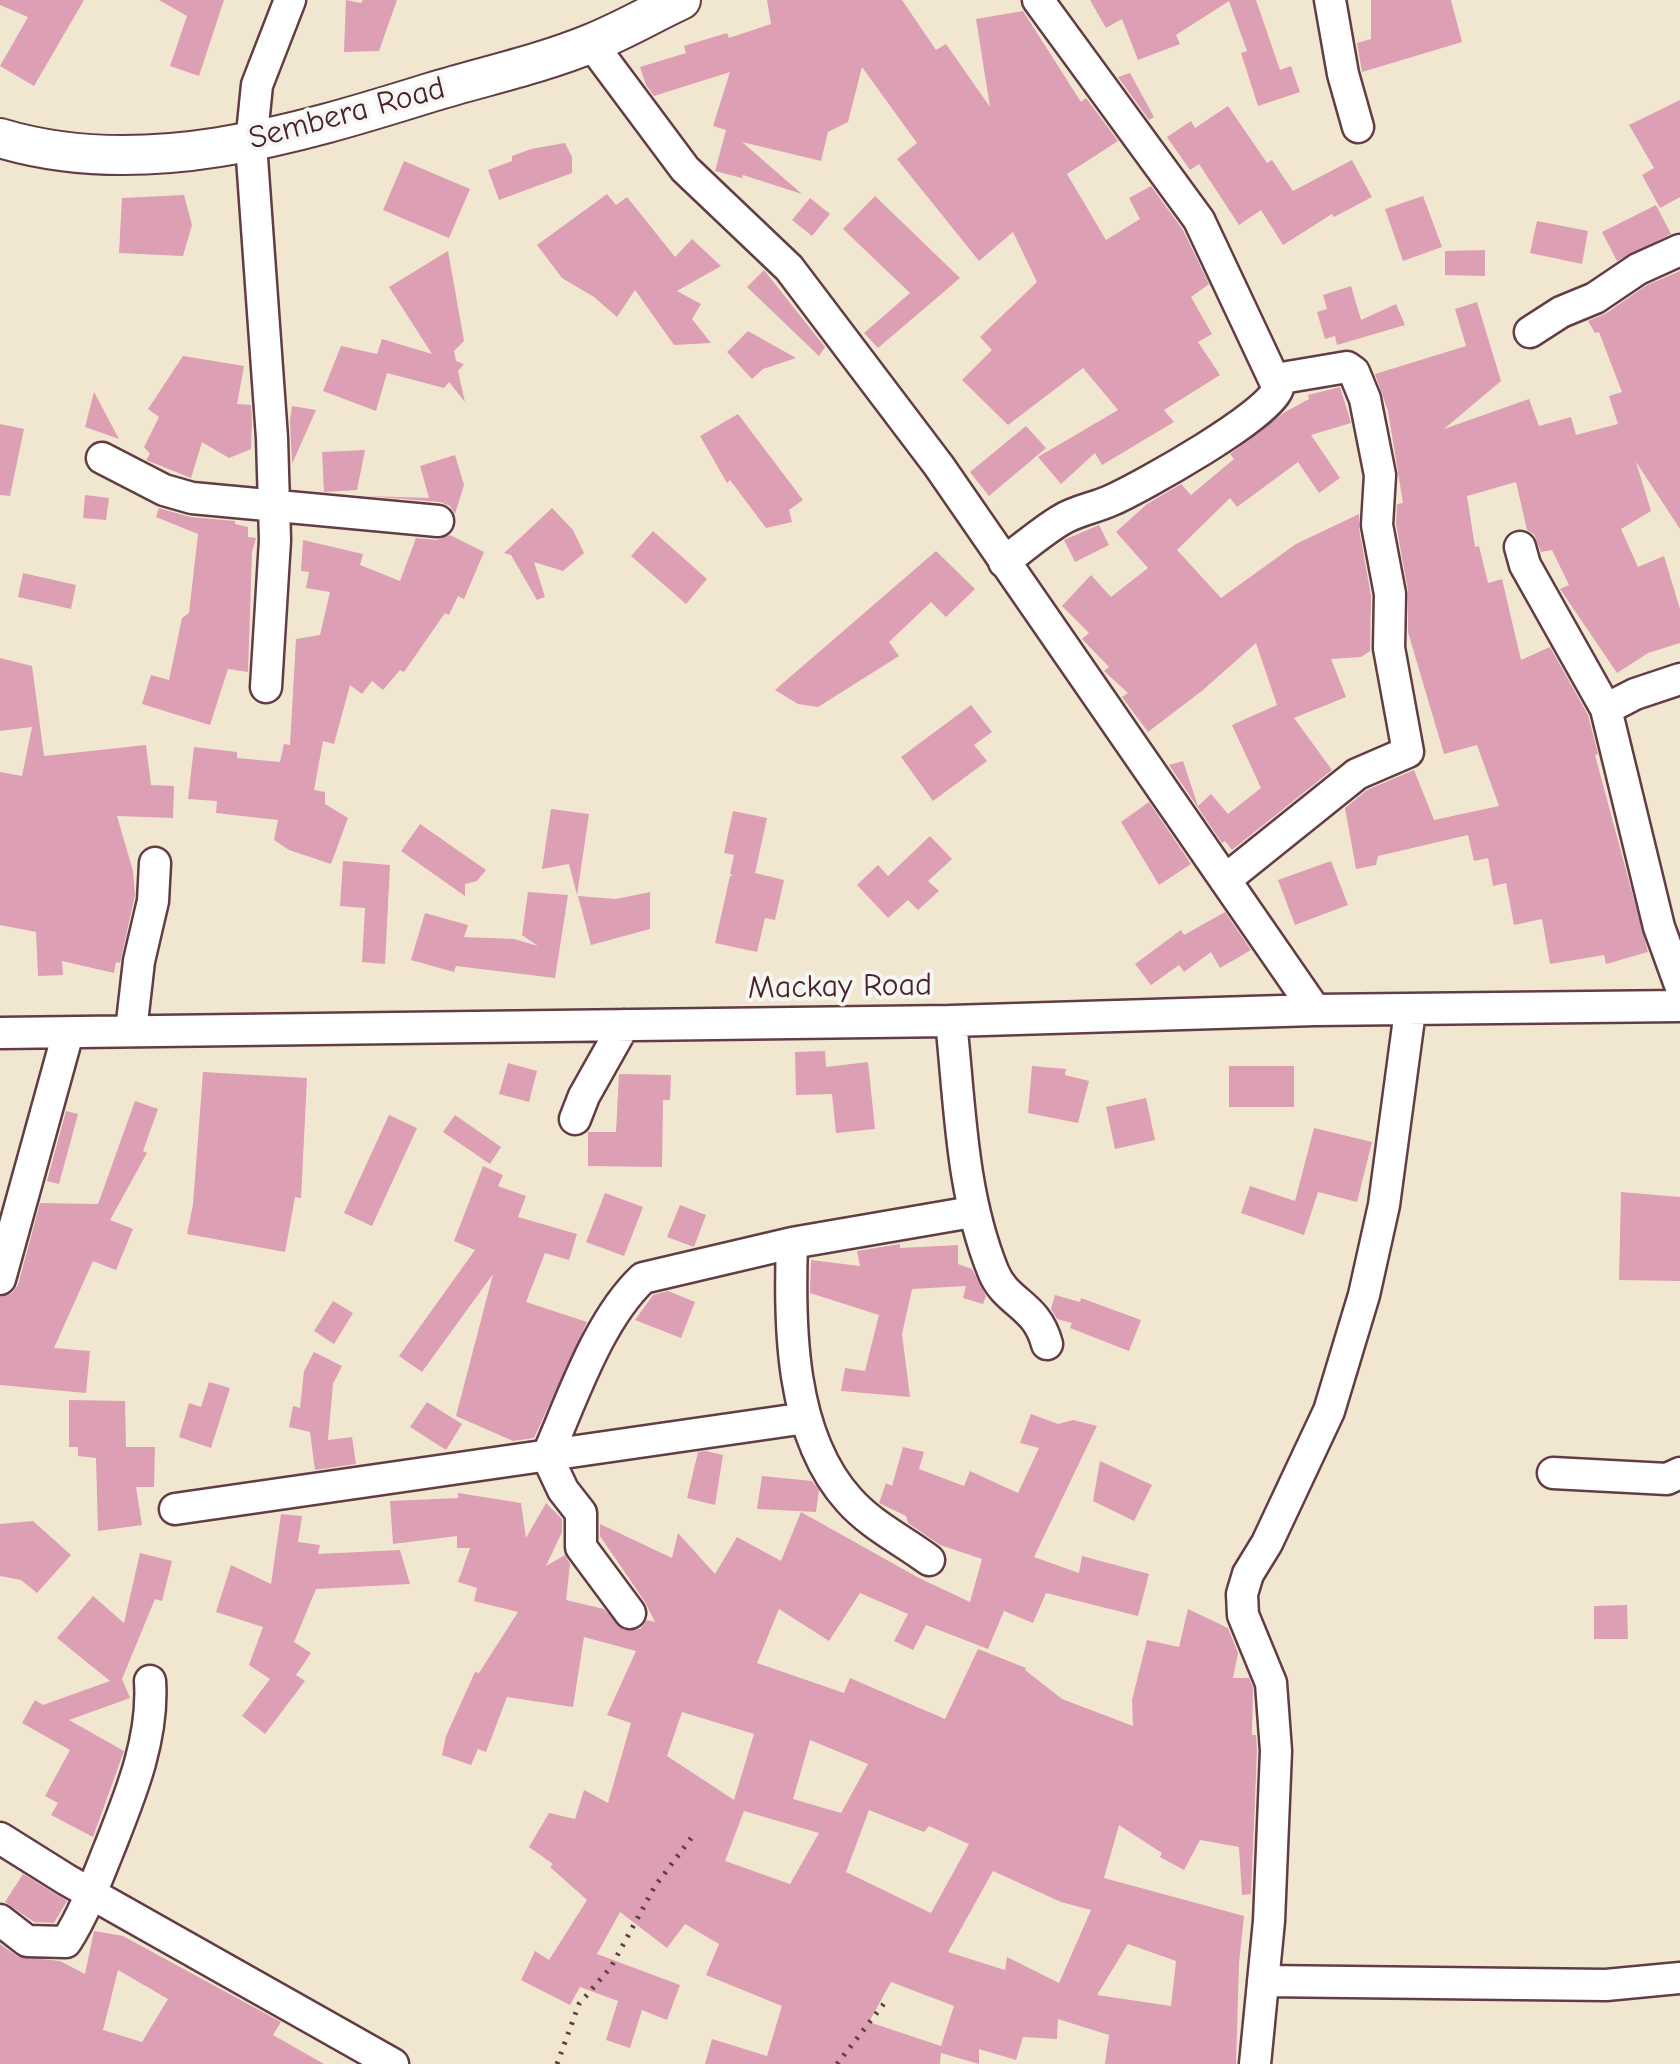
<!DOCTYPE html>
<html>
<head>
<meta charset="utf-8">
<style>
  body { margin:0 }
  canvas { display:block; background:#f1e7d1 }
</style>
</head>
<body>
<canvas width="1680" height="2064"></canvas>
<script>
const ctx = document.querySelector('canvas').getContext('2d');
ctx.lineJoin = 'round';
function fillPath(path, color) { ctx.fillStyle = color; ctx.fill(path, 'evenodd'); }
function stroke(path, color, width, dash) { ctx.strokeStyle = color; ctx.lineWidth = width; ctx.lineCap = dash ? 'butt' : 'round'; ctx.setLineDash(dash || []); ctx.stroke(path); }
function label(font, color, halo, rows, align = 'center') {
  ctx.font = font + ' "Comic Neue",sans-serif'; ctx.lineWidth = 8; ctx.setLineDash([]); ctx.textBaseline = 'middle'; ctx.strokeStyle = halo; ctx.fillStyle = color; for (const [text, x, y, turn = 0] of rows) {
    ctx.save(); ctx.translate(x, y); ctx.rotate((+turn || 0) * Math.PI / 180); ctx.textAlign = isNaN(turn) ? turn : align; if (halo) ctx.strokeText(text, 0, 0); ctx.fillText(text, 0, 0); ctx.restore();
  }
}
const building = new Path2D(`
  M0 0H84L34 86 0 66 28 17 0 5Z
  M159 0H224L199 76 170 66 187 16Z
  M346 0 361 3 363 0H397L379 51 344 52Z
  M767 0H902L936 50 946 44 990 107 976 19 1023 11 1081 102 1086 98 1118 141 1067 174 1106 240 1140 219 1129 198 1151 186 1183 230 1209 284 1191 297 1212 334 1198 342 1220 375 1164 410 1174 422 1102 465 1095 453 1061 484 1038 457 1118 410 1083 368 1008 425 962 380 992 350 980 337 1037 282 1013 232 979 261 897 159 917 143 862 67 848 122 828 132 821 161 742 142 802 194 743 175 742 178 715 171 726 130 713 126 730 72 654 96 646 85 640 67 686 53 684 46 727 33 729 38 771 24Z
  M1090 0H1256L1280 70 1291 66 1300 92 1258 106 1241 53 1247 51 1229 1 1176 35 1180 44 1138 60 1122 19 1106 28Z
  M1371 0H1451L1462 42 1362 72 1357 43 1371 39Z
  M1130 73 1154 117 1149 120 1118 77Z
  M1680 100V197L1660 208 1642 175 1654 168 1629 125Z
  M1228 106 1267 163 1272 160 1293 191 1352 160 1372 197 1334 217 1332 214 1283 245 1261 210 1239 225 1199 164 1190 170 1167 137 1191 121 1195 128Z
  M565 143 572 157V173L499 200 488 170 512 161V156L531 149Z
  M404 161 470 189 449 238 383 210Z
  M607 194 616 205 627 197 675 257 692 239 721 266 677 291 701 304 692 319 711 343 674 345 635 290 617 317 594 297 562 278 537 245Z
  M184 195 192 225 183 256 119 253 122 198Z
  M875 196 960 278 878 348 864 333 910 293 843 229Z
  M1423 196 1442 247 1403 261 1385 209Z
  M810 198 830 214 812 236 792 220Z
  M1656 205 1671 234 1617 261 1602 232Z
  M1537 221 1588 231 1582 264 1530 253Z
  M1485 250V276L1445 275V251Z
  M448 251 464 341 454 351 456 361 464 364 458 371 465 402 449 382 444 388 387 373 376 411 323 391 341 346 377 354 382 339 432 354 389 287Z
  M764 270 825 347 819 356 747 287Z
  M1680 271V529L1636 462 1651 511 1621 529 1638 567 1664 556 1680 609V643L1648 653 1617 673 1560 589 1569 585 1552 550 1541 552 1534 534 1527 530 1516 482 1467 496 1475 547 1479 546 1488 583 1502 579 1521 660 1550 647 1588 715 1598 754 1595 755 1648 952 1606 964 1604 955 1550 964 1542 919 1514 925 1506 883 1493 886 1488 858 1474 861 1468 835 1378 856 1376 865 1356 869 1345 808 1367 790 1414 770 1434 820 1499 806 1477 745 1444 754 1408 632V591L1396 524 1397 504 1403 503 1388 411 1375 374 1466 346 1455 309 1477 302 1501 381 1444 429 1529 399 1539 426 1571 417 1576 435 1618 424 1609 396 1622 392 1599 332 1595 333 1588 321 1605 314 1647 285Z
  M1351 286 1361 320 1396 304 1405 325 1337 345 1335 336 1325 339 1317 312 1327 309 1323 295Z
  M748 331 796 358 763 369 752 379 727 352Z
  M183 356 244 366 237 404 251 405 252 420 251 449 229 458 202 442 191 478 146 460 150 454 144 447 159 417 148 409Z
  M1340 387 1351 423 1311 435 1340 478 1319 493 1298 462 1237 507 1230 498 1177 550 1221 598 1296 544 1359 514V528L1371 596 1370 651 1361 657 1331 659 1346 697 1294 718 1332 770 1232 850 1225 841 1222 843 1169 765 1183 761 1198 806 1211 794 1228 814 1261 788 1232 725 1277 705 1256 643 1203 690 1148 732 1122 697 1128 693 1104 671 1109 667 1082 639 1089 633 1062 606 1091 575 1111 597 1148 568 1116 532 1147 504 1181 484 1191 495 1234 459 1230 454 1285 412 1309 399 1308 395Z
  M94 392 119 439 85 427Z
  M292 406 316 410 292 464 290 420Z
  M738 414 803 500 789 510 792 522 766 528 730 480 727 483 700 436Z
  M0 424 24 429 10 496 0 495Z
  M1026 426 1046 448 989 496 970 472Z
  M365 450 357 490 324 492 322 452Z
  M455 455 464 485 455 514 450 506 440 502 367 496 429 498 420 466Z
  M85 495 109 498 106 520 83 518Z
  M159 508 190 517 235 521V524L248 527V537L256 538 252 552 248 672 228 669 210 725 142 704 151 675 169 680 182 618 189 613 198 534 156 517Z
  M552 508 573 530 584 553 563 571 534 562 545 597 537 600 511 555 504 553Z
  M1099 525 1109 545 1075 562 1064 540Z
  M653 531 707 579 686 604 631 556Z
  M450 535 484 552 464 599 458 596 449 615 445 613 404 672 400 670 383 690 372 681 362 694 350 685 334 744 323 741 314 790 325 792V804L348 818 331 864 289 850 274 840 278 820 216 813 217 801 188 799 194 747 237 752V758L280 762 284 744 290 745 296 639 320 635 330 592 306 588 309 572 301 571 303 540 363 554 360 565 400 581 416 538 437 540Z
  M936 551 975 589 946 617 931 602 889 642 899 656 818 707 798 704 775 690Z
  M23 573 76 585 71 609 18 597Z
  M0 658 32 666 44 756 146 745 151 785 174 786 173 818 117 816 133 871 135 895 120 963 116 962 114 973 62 961 63 975 38 976 36 932 0 925V772L22 776 32 727 0 731Z
  M971 705 992 732 974 745 987 761 933 801 901 757Z
  M1149 802 1191 864 1159 885 1121 822Z
  M551 809 589 814 577 895 569 864 542 869Z
  M733 811 767 818 755 873 784 880 775 920 765 918 757 952 715 943 730 876 733 875 730 874 734 855 724 853Z
  M420 824 486 870 477 881 465 884V896L401 851Z
  M930 836 952 859 928 881 939 891 918 910 908 900 888 918 857 885 878 865 888 876Z
  M343 861 390 865 385 964 362 962 365 908 340 906Z
  M1331 861 1348 905 1295 925 1278 880Z
  M528 892 568 895 555 978 456 966 454 972 411 960 425 913 468 925 464 937 514 939 538 946 522 935Z
  M650 892V929L591 945 578 896 616 899Z
  M1225 912 1251 950 1220 968 1211 952 1184 972 1179 965 1151 985 1135 964 1181 930 1184 935Z
  M825 1051 826 1067 868 1062 875 1129 836 1133 832 1094 796 1095 795 1052Z
  M508 1063 537 1071 529 1102 499 1094Z
  M1032 1066 1066 1069 1065 1075 1089 1081 1078 1123 1028 1113Z
  M1229 1066H1294V1107H1229Z
  M203 1072 307 1078 301 1198 295 1197 285 1252 187 1234 193 1204Z
  M619 1074 671 1075 670 1100H663L662 1167 588 1166V1132H616Z
  M1146 1098 1155 1140 1115 1149 1106 1107Z
  M135 1101 158 1109 143 1151 147 1153 110 1220 133 1229 116 1270 93 1261 54 1348 90 1351 86 1393 0 1385V1297L12 1293 18 1285 40 1203 98 1204Z
  M66 1111 78 1114 59 1184 47 1181Z
  M389 1115 417 1128 372 1226 344 1213Z
  M455 1115 501 1147 490 1164 443 1132Z
  M1314 1128 1372 1142 1357 1202 1318 1192 1304 1235 1241 1213 1250 1186 1295 1201Z
  M483 1166 503 1175 498 1186 526 1196 518 1217 577 1234 569 1260 545 1253 526 1302 587 1322 534 1438 513 1441 456 1416 493 1274 422 1372 399 1356 475 1250 454 1241Z
  M1621 1192 1680 1197V1281L1619 1280Z
  M605 1193 643 1207 624 1256 586 1242Z
  M680 1205 706 1215 694 1247 667 1237Z
  M900 1244V1248L958 1245V1264L972 1269 986 1296 983 1304 963 1298 966 1286 912 1289 902 1334 910 1397 841 1391 845 1368 865 1371 879 1315 810 1293 811 1260 860 1266 857 1251Z
  M668 1291 695 1302 681 1338 635 1320 653 1295Z
  M1055 1295 1080 1302 1081 1298 1141 1320 1129 1351 1070 1328 1072 1323 1057 1319 1051 1309Z
  M333 1301 353 1313 334 1344 314 1331Z
  M314 1352 342 1366 333 1384 328 1440 352 1437 356 1464 315 1470 310 1432 289 1427 293 1406 300 1408 304 1371Z
  M209 1382 230 1388 211 1448 179 1437 189 1403 201 1407Z
  M69 1400 125 1401 126 1447H155L154 1487H136L142 1525 98 1531 96 1458 78 1456V1447H69Z
  M427 1402 462 1424 446 1450 410 1427Z
  M1031 1414 1058 1424 1073 1420 1097 1426 1034 1557 1079 1573 1082 1556 1149 1574 1138 1616 1046 1593 1033 1623 1004 1611 988 1649 926 1625 913 1650 894 1641 908 1614 860 1593 829 1641 779 1609 757 1663 844 1693 850 1678 945 1719 978 1649 1026 1668 1025 1670 1062 1699 1133 1726 1132 1700 1147 1640 1179 1647 1188 1609 1228 1628 1238 1653 1233 1678H1249L1253 1687 1252 1735H1256L1257 1751 1251 1894 1242 1895 1239 1847 1200 1840 1184 1870 1160 1857 1162 1853 1119 1825 1104 1878 1244 1916 1239 1963 1236 2064H1105L1109 2035 1058 2019 1057 2039 1023 2037 1016 2060 979 2049V2064L941 2053 940 2064H705L712 2039 767 2056 782 2006 706 1975 719 1944 685 1924 667 1948 620 1912 597 1954 680 1985 667 2020 642 2010 630 2048 606 2040 618 2001 580 1987 570 2005 521 1980 535 1951 549 1960 587 1900 550 1867 553 1864 529 1847 549 1813 575 1819 584 1790 608 1803 631 1723 607 1715 636 1651 584 1637 573 1707 507 1697 486 1752 478 1749 471 1765 442 1755 446 1736 475 1672 479 1673 518 1612 474 1601 477 1588 458 1582 470 1548H457V1536L393 1544 390 1501 458 1498V1493L521 1503 526 1538 546 1503 562 1519V1532L546 1566 565 1555 570 1564 566 1600 604 1609 624 1630 640 1629 647 1620 655 1622 645 1602 600 1536V1524L672 1558 678 1533 715 1574 737 1537 781 1561 801 1512 919 1578 970 1602 982 1559 940 1545 908 1523 906 1516 879 1503 886 1483 892 1486 903 1447 924 1452 919 1469 964 1486 970 1471 1018 1493 1039 1448 1020 1443ZM682 1712 754 1734 734 1800 667 1756ZM810 1740 868 1764 841 1813 793 1799ZM869 1810 924 1832 929 1826 969 1844 931 1913 846 1872ZM744 1811 819 1833 790 1884 725 1861ZM993 1871 1061 1902 1091 1910 1059 1983 1007 1957 1005 1970 948 1952ZM1128 1944 1176 1961 1171 2006 1097 1995ZM891 1982 954 2006 941 2046 869 2022Z
  M706 1451 723 1455 715 1505 687 1498 698 1452Z
  M1100 1461 1152 1485 1134 1521 1093 1501Z
  M762 1476 812 1481 819 1490 816 1512 757 1509Z
  M281 1514 302 1516 298 1542 320 1545 318 1554 400 1550 410 1584 316 1589 294 1642 311 1653 296 1675 305 1681 265 1734 242 1716 270 1679 249 1665 263 1627 216 1612 231 1565 271 1584Z
  M33 1521 71 1555 37 1593 21 1580 0 1576V1524Z
  M140 1553 172 1561 162 1601 155 1599 122 1679 130 1698 69 1720 124 1751 93 1837 51 1815 58 1803 45 1796 70 1750 22 1723 35 1700 43 1705 110 1681 57 1638 93 1596 124 1623Z
  M1627 1605 1628 1639H1594V1606Z
  M23 1874 67 1901 54 1923 34 1922 5 1902Z
  M94 1931 123 1936 281 2022 273 2035 324 2064H0V1944L17 1956 60 1961 85 1974ZM118 1970 168 1999 142 2042 103 2030Z`);
const path = new Path2D(`
  M557 2064 579 2004 611 1967 655 1886 692 1837
  M837 2064 886 2001`);
const minor = new Path2D(`
  M1330 0 1343 74 1358 127
  M591 43 685 169 789 268 939 466 1315 1010
  M1530 332 1561 312 1595 298 1638 269 1680 250
  M102 458 164 490 192 498 438 521
  M1520 547 1525 565 1606 709
  M1004 562C1023 548 1041 532 1061 520 1077 510 1095 508 1112 500 1141 487 1271 415 1278 388L1199 220 1038 0
  M1680 679 1635 694 1606 709 1659 927 1680 985
  M266 687 275 540 272 438 251 144 257 85 290 0
  M1225 880 1357 774 1408 752 1389 648 1390 594 1377 525 1380 475 1365 399 1354 372 1347 367 1276 379
  M951 1021C960 1105 961 1192 993 1271 1006 1304 1036 1303 1047 1344
  M131 1031 139 961 153 901 155 863
  M0 1033 951 1021 1315 1010 1680 1006
  M575 1119 584 1096 624 1025
  M0 1279 68 1033
  M1553 1473 1667 1479 1680 1473
  M175 1509 806 1418
  M929 1560C902 1540 871 1525 849 1500 790 1435 789 1325 792 1243L972 1212
  M630 1613 581 1547V1513L563 1490 547 1456C572 1400 598 1320 643 1278L792 1243
  M0 1838 67 1880 393 2064
  M0 1920 27 1941 66 1942C85 1912 96 1881 109 1849 130 1796 154 1739 150 1681
  M1263 1981 1606 1985 1680 1978
  M1255 2064 1269 1921 1276 1751 1271 1683 1243 1615 1242 1594 1248 1574 1267 1543 1329 1411 1364 1295 1384 1205 1410 1011`);
const tertiary = new Path2D(`
  M0 138C143 181 294 135 432 92 485 76 541 64 592 43 622 31 651 14 681 0`);
const streetNames = [
  ["Sembera Road",347,114,-15],
  ["Mackay Road",840,987,-1]
];
fillPath(building, '#dd9fb3');
stroke(minor, '#633d44', 35);
stroke(tertiary, '#633d44', 42);
stroke(path, '#633d44', 5, [2.5, 8]);
stroke(minor, '#fff', 30);
stroke(tertiary, '#fff', 38);
label('32px', '#4a1f2b', '#f6f6f2', streetNames);
</script>
</body>
</html>
